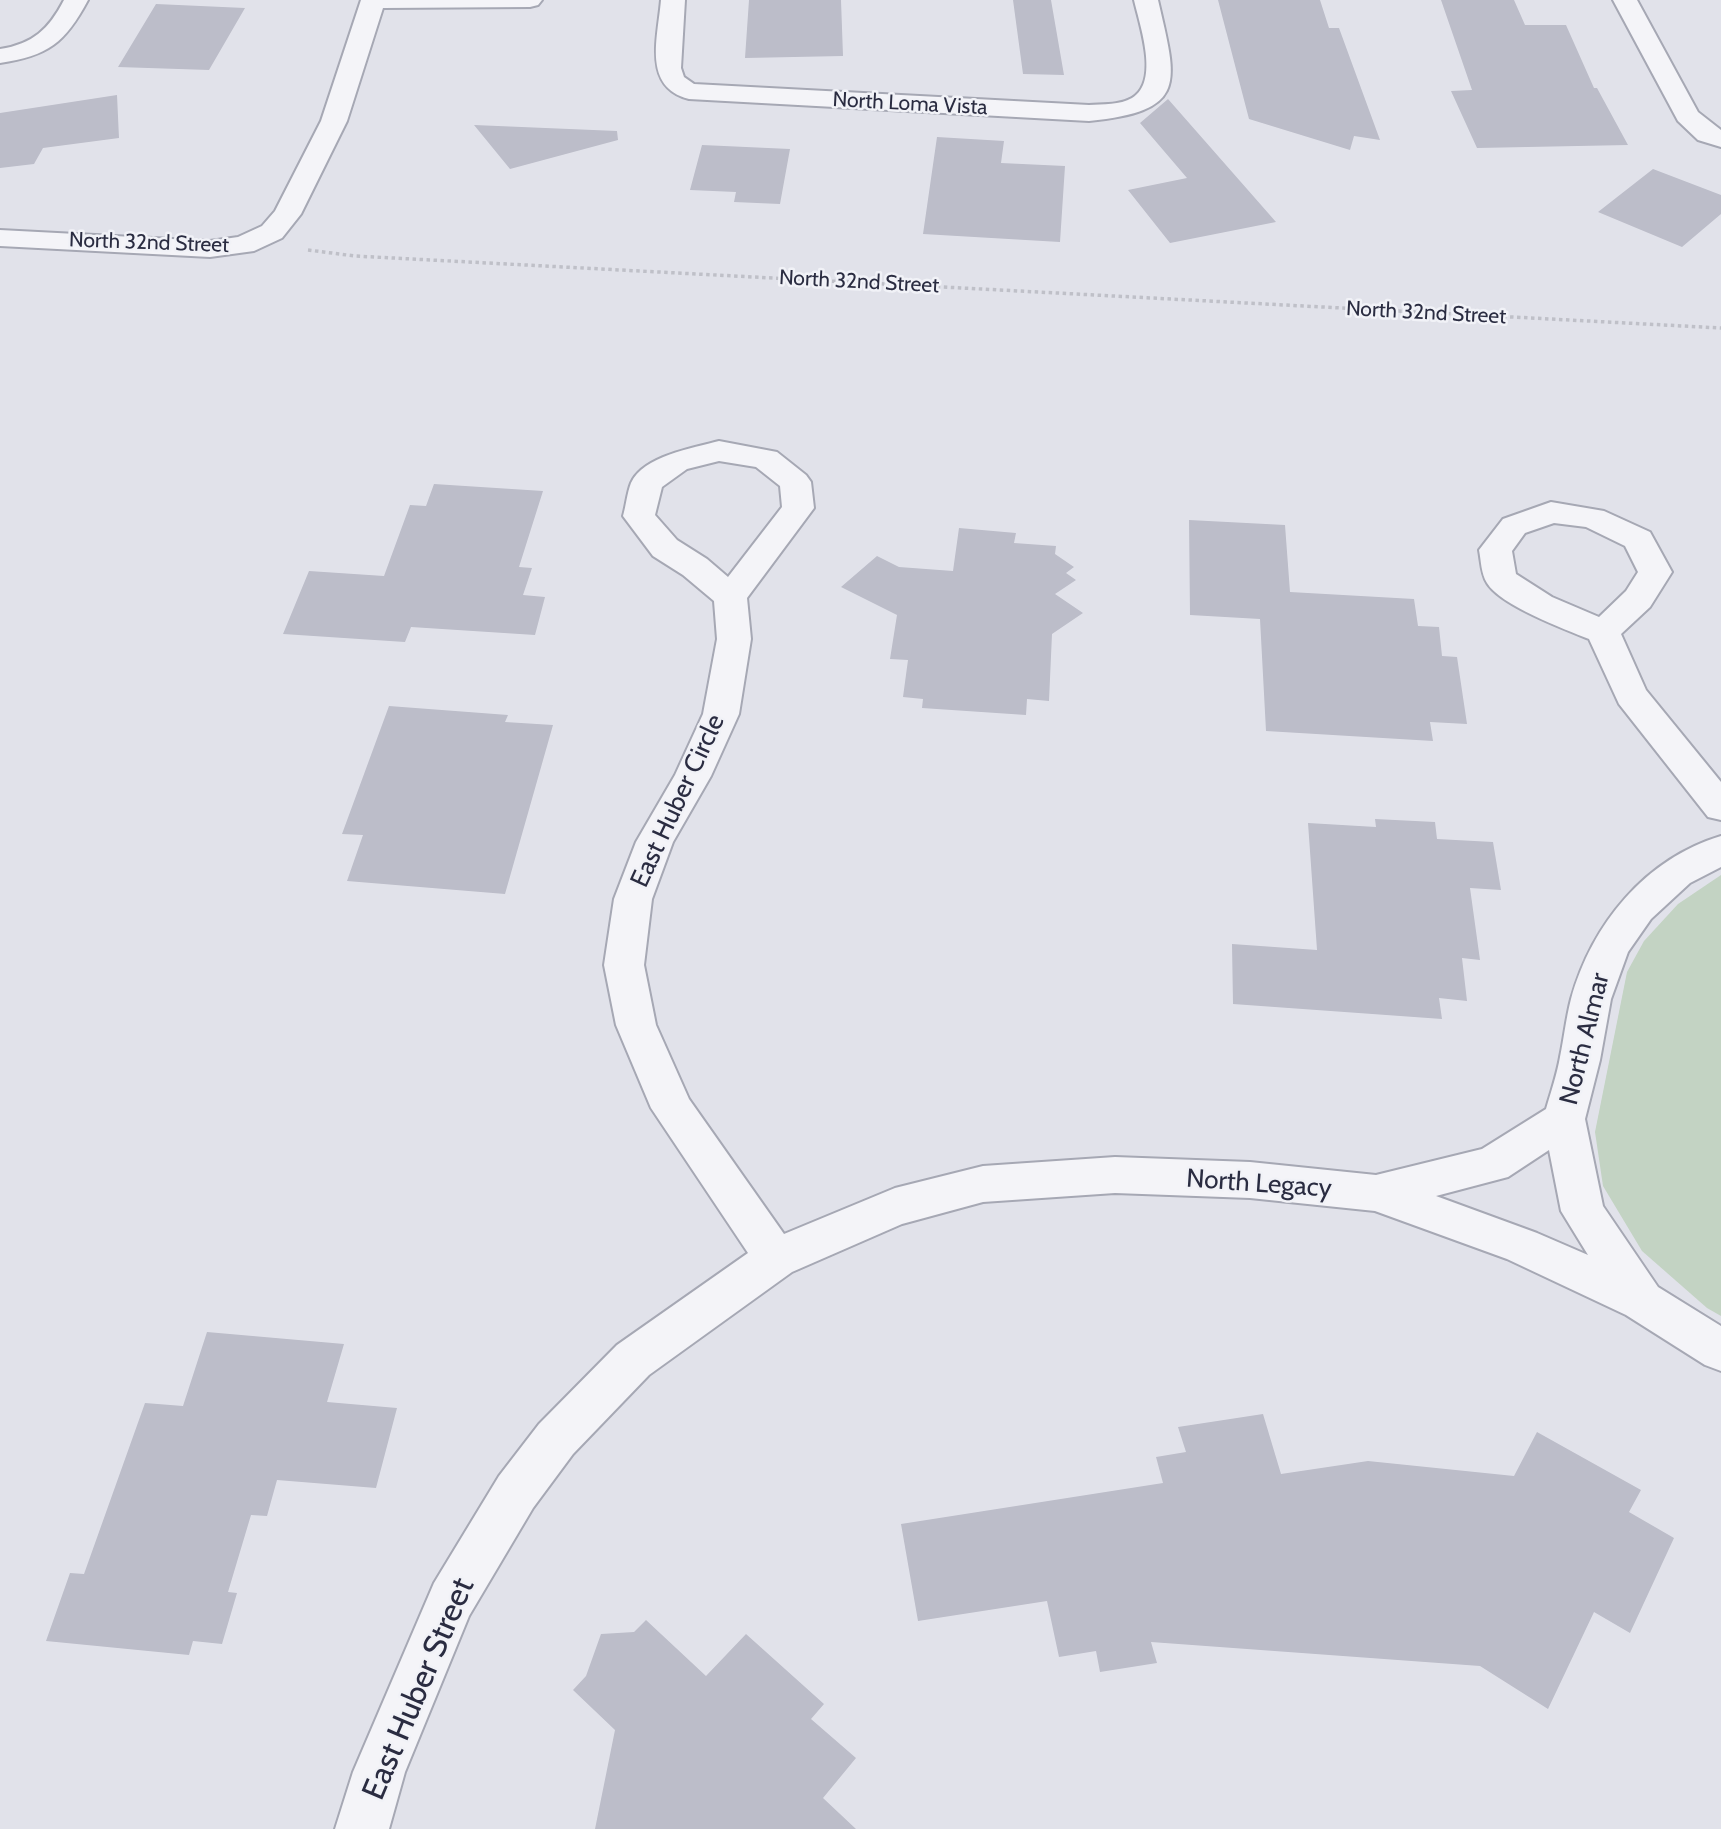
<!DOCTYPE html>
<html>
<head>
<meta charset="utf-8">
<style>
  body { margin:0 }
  canvas { display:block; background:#e1e2ea }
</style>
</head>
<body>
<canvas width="1721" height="1829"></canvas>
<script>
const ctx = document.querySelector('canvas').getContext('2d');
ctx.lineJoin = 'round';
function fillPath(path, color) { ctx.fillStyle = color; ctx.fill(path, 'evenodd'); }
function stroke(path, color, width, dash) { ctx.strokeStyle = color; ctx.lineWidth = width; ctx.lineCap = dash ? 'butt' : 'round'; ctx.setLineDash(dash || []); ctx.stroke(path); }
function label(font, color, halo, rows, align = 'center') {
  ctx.font = font + ' Cabin,sans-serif'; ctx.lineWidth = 5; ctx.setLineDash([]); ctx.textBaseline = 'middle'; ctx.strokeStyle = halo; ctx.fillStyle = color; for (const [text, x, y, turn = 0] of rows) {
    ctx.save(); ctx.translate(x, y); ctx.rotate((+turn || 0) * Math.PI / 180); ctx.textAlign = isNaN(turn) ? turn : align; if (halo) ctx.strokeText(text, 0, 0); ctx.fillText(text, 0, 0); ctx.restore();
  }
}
const green = new Path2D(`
  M1721 875V1316L1707 1308 1642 1251 1603 1186 1595 1132 1627 972 1644 941 1678 904Z`);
const building = new Path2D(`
  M749 0H841L843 56 745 58Z
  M1013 0H1051L1064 75 1023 74Z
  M1218 0H1320L1329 28H1339L1380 140 1354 136 1350 150 1249 119Z
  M1441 0H1514L1525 25H1566L1594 88H1597L1628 145 1477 148 1451 91 1472 90Z
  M156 4 245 8 209 70 118 67Z
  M117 95 119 138 43 148 34 164 0 168V113Z
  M1168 99 1276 222 1170 243 1128 190 1187 178 1140 123Z
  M474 125 617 131 618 140 510 169Z
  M937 137 1004 141 1001 163 1065 166 1060 242 923 234Z
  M702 145 790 149 780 204 734 202 736 192 690 190Z
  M1653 169 1721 195V214L1682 247 1598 212Z
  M434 484 543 491 519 567 532 568 523 595 545 597 535 635 411 627 405 642 283 634 309 571 384 576 410 505 426 506Z
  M1189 520 1285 525 1290 592 1414 599 1418 626 1439 627 1442 656 1457 657 1467 724 1430 722 1433 741 1266 731 1260 619 1190 615Z
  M959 528 1016 533 1014 543 1056 546 1055 554 1074 567 1066 573 1076 580 1055 594 1083 613 1052 634 1049 701 1027 699 1026 715 922 708 923 699 903 697 908 660 890 659 897 615 841 587 877 556 899 567 953 571Z
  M389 706 508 715 505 722 553 725 505 894 347 881 363 835 342 834Z
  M1375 819 1435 822 1437 839 1493 842 1501 890 1470 888 1480 960 1462 958 1467 1001 1439 998 1442 1019 1233 1004 1232 944 1317 950 1308 823 1376 827Z
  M207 1332 344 1344 327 1402 397 1408 376 1488 277 1480 267 1516 251 1515 228 1592 237 1593 222 1644 193 1641 189 1655 46 1641 70 1573 84 1574 145 1403 183 1406Z
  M1263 1414 1281 1474 1368 1461 1514 1476 1537 1432 1641 1490 1629 1512 1674 1538 1630 1633 1594 1612 1548 1709 1480 1666 1151 1642 1157 1663 1100 1672 1096 1651 1059 1657 1047 1601 918 1621 901 1524 1163 1483 1156 1457 1186 1452 1178 1427Z
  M646 1620 706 1676 746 1634 824 1704 811 1719 856 1758 823 1798 856 1829H595L615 1730 573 1690 586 1676 601 1634 634 1632Z`);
const path = new Path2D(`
  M308 250 355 256 1721 328`);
const street = new Path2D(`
  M64 0H88C65 43 48 56 0 63V49C33 44 49 29 64 0Z
  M361 0H542L538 5 530 7 383 8 347 121 301 214 282 238 254 251 210 257 0 246V230L210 241 238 237 262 226 275 211 321 121Z
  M661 0H685L681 68 684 77 694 84 1089 105C1103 104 1120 105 1132 98 1160 82 1140 26 1134 0H1158C1177 83 1189 111 1089 121L689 99C642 87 658 37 661 0Z
  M1613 0H1637L1698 112 1721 130V147L1698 140 1678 121Z
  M719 441 777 452 806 475 811 482 814 508 747 598 751 639 739 714 711 776 673 842 652 899 644 965 656 1025 689 1099 784 1234 895 1188 983 1166 1115 1157 1250 1162 1376 1175 1482 1149 1546 1109C1551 1092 1557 1074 1560 1057 1564 1038 1566 1018 1571 999 1592 924 1645 859 1721 836V867L1690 883 1651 919 1628 952 1611 999 1600 1060 1585 1119 1603 1206 1658 1287 1721 1326V1371L1705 1365 1626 1315 1507 1259 1375 1211 1250 1198 1115 1193 983 1202 902 1224 792 1272 649 1375 573 1454 533 1508 469 1616 405 1772 389 1829H335L353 1772 434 1583 499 1476 539 1424 617 1345 748 1253 651 1108 616 1025 604 965 614 899 636 842 675 775 703 714 717 639 714 601 683 575 653 556 623 516C626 506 627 493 631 483 643 456 693 448 719 441ZM719 461 756 467 780 486 782 507 728 577 707 559 677 540 655 515 662 487 687 469ZM1549 1150 1561 1211 1588 1255 1537 1233 1436 1196 1508 1177Z
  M1551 502 1604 511 1650 532 1672 572 1650 607 1621 634 1646 690 1721 782V820L1708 817 1619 704 1589 639C1564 629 1500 605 1487 583 1481 574 1481 560 1479 550L1503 519ZM1554 523 1586 527 1625 546 1638 572 1626 591 1599 617 1552 597 1516 574 1512 551 1525 533Z`);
const farStreetnames = [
  ["North Loma Vista",910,104,3],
  ["North 32nd Street",149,243,2],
  ["North 32nd Street",859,282,3],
  ["North 32nd Street",1426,313,3]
];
const streetNames = [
  ["East Huber Circle",678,801,-65],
  ["North Almar",1585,1039,-76],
  ["North Legacy",1259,1184,4]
];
const nearStreetnames = [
  ["East Huber Street",419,1689,-67]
];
fillPath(green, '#c3d3c3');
fillPath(building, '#bcbdc9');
stroke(street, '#a6a8b4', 4);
stroke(path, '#bfc0c8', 3.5, [3.5, 3.5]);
fillPath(street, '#f4f4f8');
label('21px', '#2a2c41', '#f1f2f7', farStreetnames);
label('26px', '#2a2c41', '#f1f2f7', streetNames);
label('32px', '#2a2c41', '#f1f2f7', nearStreetnames);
</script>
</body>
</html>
